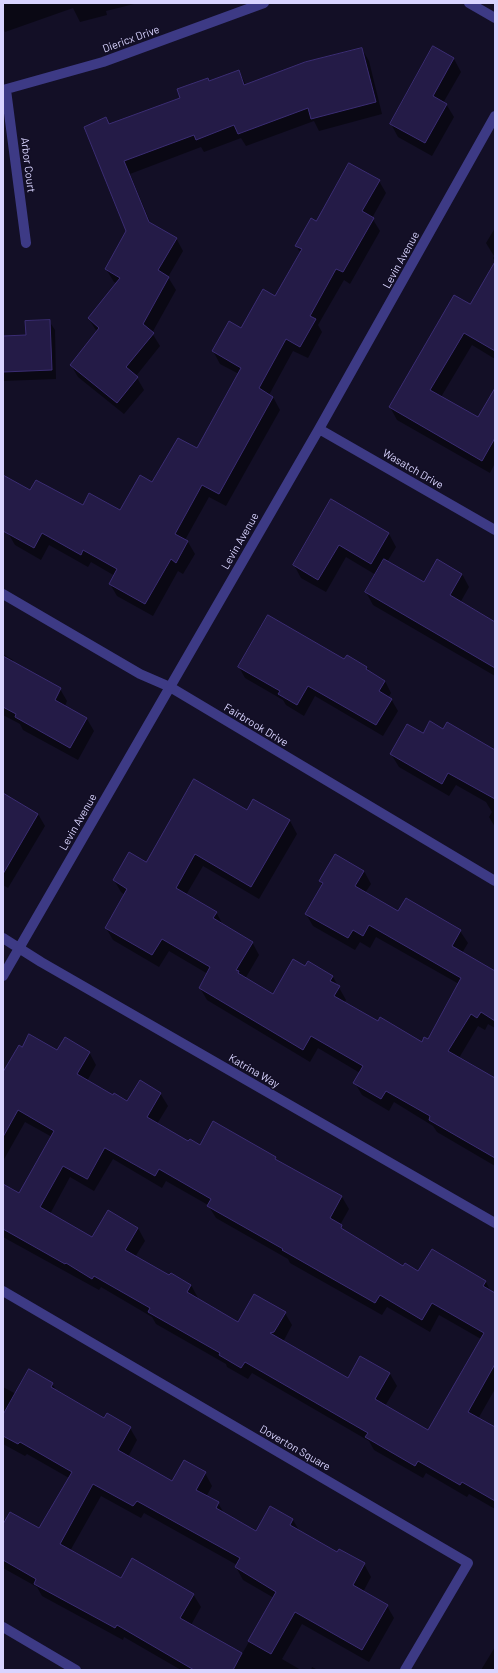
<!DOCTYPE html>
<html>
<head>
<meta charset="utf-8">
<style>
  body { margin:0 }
  #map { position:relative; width:498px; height:1673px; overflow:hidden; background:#130f26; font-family:Barlow,sans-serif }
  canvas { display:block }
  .frame { position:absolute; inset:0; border:4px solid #d9d4ff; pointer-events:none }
</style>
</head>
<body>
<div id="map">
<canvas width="498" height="1673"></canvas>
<div class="frame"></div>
</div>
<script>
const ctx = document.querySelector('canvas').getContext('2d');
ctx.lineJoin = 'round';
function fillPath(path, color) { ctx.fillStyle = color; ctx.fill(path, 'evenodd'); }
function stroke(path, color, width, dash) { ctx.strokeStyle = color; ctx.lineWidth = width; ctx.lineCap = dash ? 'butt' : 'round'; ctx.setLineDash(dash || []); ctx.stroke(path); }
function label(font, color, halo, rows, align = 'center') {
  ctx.font = font + ' Barlow,sans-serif'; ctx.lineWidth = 3; ctx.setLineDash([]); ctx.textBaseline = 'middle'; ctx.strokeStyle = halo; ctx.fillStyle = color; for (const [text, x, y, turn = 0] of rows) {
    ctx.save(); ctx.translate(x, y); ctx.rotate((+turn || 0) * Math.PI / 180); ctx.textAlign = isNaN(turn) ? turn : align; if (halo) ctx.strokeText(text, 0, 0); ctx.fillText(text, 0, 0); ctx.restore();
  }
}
const shadow = new Path2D(`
  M3 3H138L106 11 107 15 80 22 73 8 5 32 3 27Z
  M434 47 454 59 461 72 443 103 446 104 454 117 432 156 398 137 391 124Z
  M362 49 369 61 382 114 319 131 314 121 246 146 241 138 204 152 201 147 130 174 151 224 176 238 183 251 168 277 176 290 152 333 160 346 136 376 144 390 124 414 78 377 71 365 97 332 89 319 117 283 114 282 106 269 127 232 106 119 110 125 181 98 209 82 239 71 246 85Z
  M379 181 386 193 372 218 380 231 350 284 344 280 318 325 322 332 308 358 293 351 269 395 273 397 280 410 226 506 209 497 185 540 188 542 195 554 183 574 178 571 153 616 117 596 110 584 115 576 91 562 88 567 49 545 41 560 15 545 8 533 3 528V476L31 491 83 507 121 512 153 483 197 450 239 374 220 364 213 351 242 329 276 298 301 253 296 246 317 222Z
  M495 228V262L493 258 494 256 486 243Z
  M495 264V359L472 345 441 397 479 419 495 393V463L490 473 397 420 390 407 471 306Z
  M49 321 55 330 56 379 3 381V337L27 336Z
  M331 501 389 534 396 547 387 562 424 584 462 574 469 587 460 603 495 623V676L373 605 366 592 376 575 346 557 326 592 301 578 294 565Z
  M3 654 13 660 15 664 60 689 67 701 65 706 87 719 94 731 78 760 23 730 20 724 3 715Z
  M344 660 367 667 370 673 385 681 391 693 388 698 391 699 398 711 383 736 315 696 304 716 286 705 283 700 245 678 239 667Z
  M444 730 495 752V827L489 817 492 812 486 802 456 785 449 796 399 767 391 754 423 735Z
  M254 800 290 821 297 834 259 899 203 866 186 895 216 912 223 925 252 942 259 955 245 979 273 995 305 968 308 963 333 977 346 1000 344 1003 378 1023 422 1043 428 1040 459 984 376 937 370 948 360 942 355 950 313 926 306 914 322 886 320 881 364 871 371 884 365 893 398 913 460 931 468 943 462 953 495 972V1028L488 1024 485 1030 478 1026 459 1058 495 1079V1166L437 1132 433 1126 394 1102 389 1111 362 1095 355 1083 360 1073 318 1048 310 1062 207 1000 200 988 208 974 169 951 159 967 113 940 106 928 125 895 121 892 114 880 247 812Z
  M3 806 38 814 45 826 8 888 3 885Z
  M22 1048 58 1052H89L96 1065 87 1081 114 1096 128 1102 160 1093 168 1106 157 1124 189 1143 200 1146 275 1158 278 1162 342 1197 349 1209 340 1225 345 1232 404 1267 419 1272 432 1251 486 1282 490 1290 495 1293V1389L478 1419 495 1429V1509L469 1494 467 1497 426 1473 423 1478 374 1450 369 1441 252 1373 248 1379 227 1367 226 1364 156 1324 152 1317 101 1287 99 1290 3 1237V1185L19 1194 52 1137 25 1122 3 1161V1075ZM113 1159 162 1188 166 1181 208 1205 216 1218 288 1259 290 1263 382 1315 387 1307 430 1332 439 1315 481 1339 429 1431 385 1406 397 1386 390 1374 361 1357 348 1380 283 1342 292 1325 285 1313 238 1323 197 1299 198 1298 191 1285 169 1277 135 1257 145 1241 138 1228 93 1239 50 1214 70 1177 94 1191Z
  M52 1384 57 1391 105 1419 130 1428 137 1440 128 1457 173 1482 205 1473 212 1486 206 1497 218 1503 224 1513 256 1532 293 1520 300 1532 337 1554 364 1564 371 1577 363 1592 387 1606 394 1618 369 1662 302 1624 282 1659 301 1670H181L124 1637 123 1640 42 1596 37 1587 3 1568V1519L39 1530 69 1478 27 1454 25 1456 3 1444V1387L16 1394ZM101 1496 141 1518 144 1513 237 1565 236 1567 243 1580 274 1598 242 1654 191 1625 201 1607 193 1594 121 1580 70 1551Z
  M495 1647V1670H481Z
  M312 1667 318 1670H311Z`);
const building = new Path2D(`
  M433 46 454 58 433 96 447 104 425 143 390 124Z
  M362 48 376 102 311 119 308 108 238 134 234 125 196 140 194 135 124 161 149 222 177 238 158 270 169 277 143 324 154 333 126 367 138 377 117 403 70 365 99 328 88 318 120 278 105 269 126 231 84 127 106 117 109 124 180 98 177 89 208 78 209 81 239 70 244 85 305 62Z
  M349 163 380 180 362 211 374 218 343 272 336 269 310 316 316 319 300 347 286 339 259 388 273 397 219 494 202 485 175 534 188 541 176 563 171 559 145 604 109 584 117 569 83 550 81 555 42 533 34 548 3 531V475L30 490 36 480 83 505 89 493 120 510 140 475 152 482 178 438 197 448 241 368 212 351 229 321 241 328 263 289 275 296 302 249 295 246 311 218 316 221Z
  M495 262V351L464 333 430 390 478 417 495 388V438L482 461 389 407 454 295 470 304Z
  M50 320 52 370 3 372V336L26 335 25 321Z
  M331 499 389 533 371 564 339 545 318 580 293 565Z
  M384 559 424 582 437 559 462 574 450 595 495 622V668L365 592Z
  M268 615 344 659 347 655 367 667 366 669 385 681 379 691 392 699 376 725 308 686 297 705 278 694 280 691 238 667Z
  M3 656 61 688 55 700 87 718 70 748 15 717 16 714 3 707Z
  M430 721 443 729 447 722 495 750V799L448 773 442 784 390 754 407 724 423 733Z
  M194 779 247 810 253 799 290 820 251 887 195 854 176 888 217 912 213 918 253 942 236 970 239 971 238 973 273 994 293 959 305 966 308 961 333 976 330 981 340 986 334 996 378 1021 380 1017 422 1042 424 1037 428 1039 461 978 369 925 363 936 353 930 348 938 305 914 323 883 319 881 335 854 364 871 355 886 398 911 406 898 461 930 452 946 495 971V1021L481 1012 477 1018 471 1014 448 1051 495 1078V1158L429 1120 430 1116 386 1091 381 1099 353 1083 363 1066 311 1036 303 1050 199 988 210 967 162 939 152 955 105 928 127 889 113 880 129 852 146 862Z
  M3 793 38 814 3 874Z
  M29 1034 57 1050 65 1037 90 1052 77 1074 113 1095 114 1093 127 1101 140 1080 161 1093 147 1117 188 1141 190 1139 200 1145 213 1121 276 1157 275 1159 342 1196 330 1218 342 1225 341 1228 403 1266 405 1263 418 1271 432 1249 486 1281 483 1286 495 1293V1364L468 1412 495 1427V1501L462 1482 460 1485 418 1461 415 1466 365 1437 368 1433 245 1362 241 1368 219 1355 220 1353 148 1312 150 1308 94 1276 92 1279 66 1263 65 1264 3 1229V1184L19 1193 54 1131 18 1110 3 1137V1072L19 1045 22 1047ZM105 1148 155 1176 159 1169 211 1199 207 1206 283 1249 282 1250 375 1303 380 1295 422 1320 432 1303 484 1333 428 1430 375 1399 390 1373 360 1356 348 1378 270 1333 274 1332 286 1312 254 1294 238 1322 187 1292 191 1285 171 1273 169 1275 125 1250 138 1228 108 1210 92 1237 40 1207 63 1166 87 1179Z
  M29 1369 53 1383 51 1387 104 1418 107 1413 131 1427 118 1450 172 1481 184 1460 206 1472 196 1490 219 1502 216 1508 256 1531 270 1506 293 1519 290 1525 337 1552 339 1549 365 1563 353 1585 388 1605 362 1650 295 1612 271 1654 248 1641 276 1592 235 1567 240 1558 137 1501 133 1506 93 1484 60 1544 121 1578 132 1558 194 1594 180 1618 242 1653 233 1670H194L117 1625 115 1628 34 1584 36 1579 3 1560V1524L10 1512 39 1528 72 1472 20 1442 18 1444 3 1436V1415Z`);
const minor = new Path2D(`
  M469 3 495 18
  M3 90 103 62 264 3
  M6 90 26 243
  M319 429 495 530
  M3 594 140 674 170 687 495 881
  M3 938 41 962 495 1223
  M3 976 319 429 495 116
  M3 1291 468 1563 405 1670
  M3 1627 76 1670`);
const streetNames = [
  ["Diericx Drive",131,39,-20],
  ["Arbor Court",28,165,83],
  ["Levin Avenue",401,260,-61],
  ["Wasatch Drive",413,469,30],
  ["Levin Avenue",240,541,-60],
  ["Fairbrook Drive",256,725,31],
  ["Levin Avenue",78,822,-60],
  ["Katrina Way",254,1071,30],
  ["Doverton Square",295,1448,30]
];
fillPath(shadow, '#0007');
fillPath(building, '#241b47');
stroke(building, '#3b2d73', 1);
stroke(minor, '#3d3a85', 10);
label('11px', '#d9d4ff', '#130f26', streetNames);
</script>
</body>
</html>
